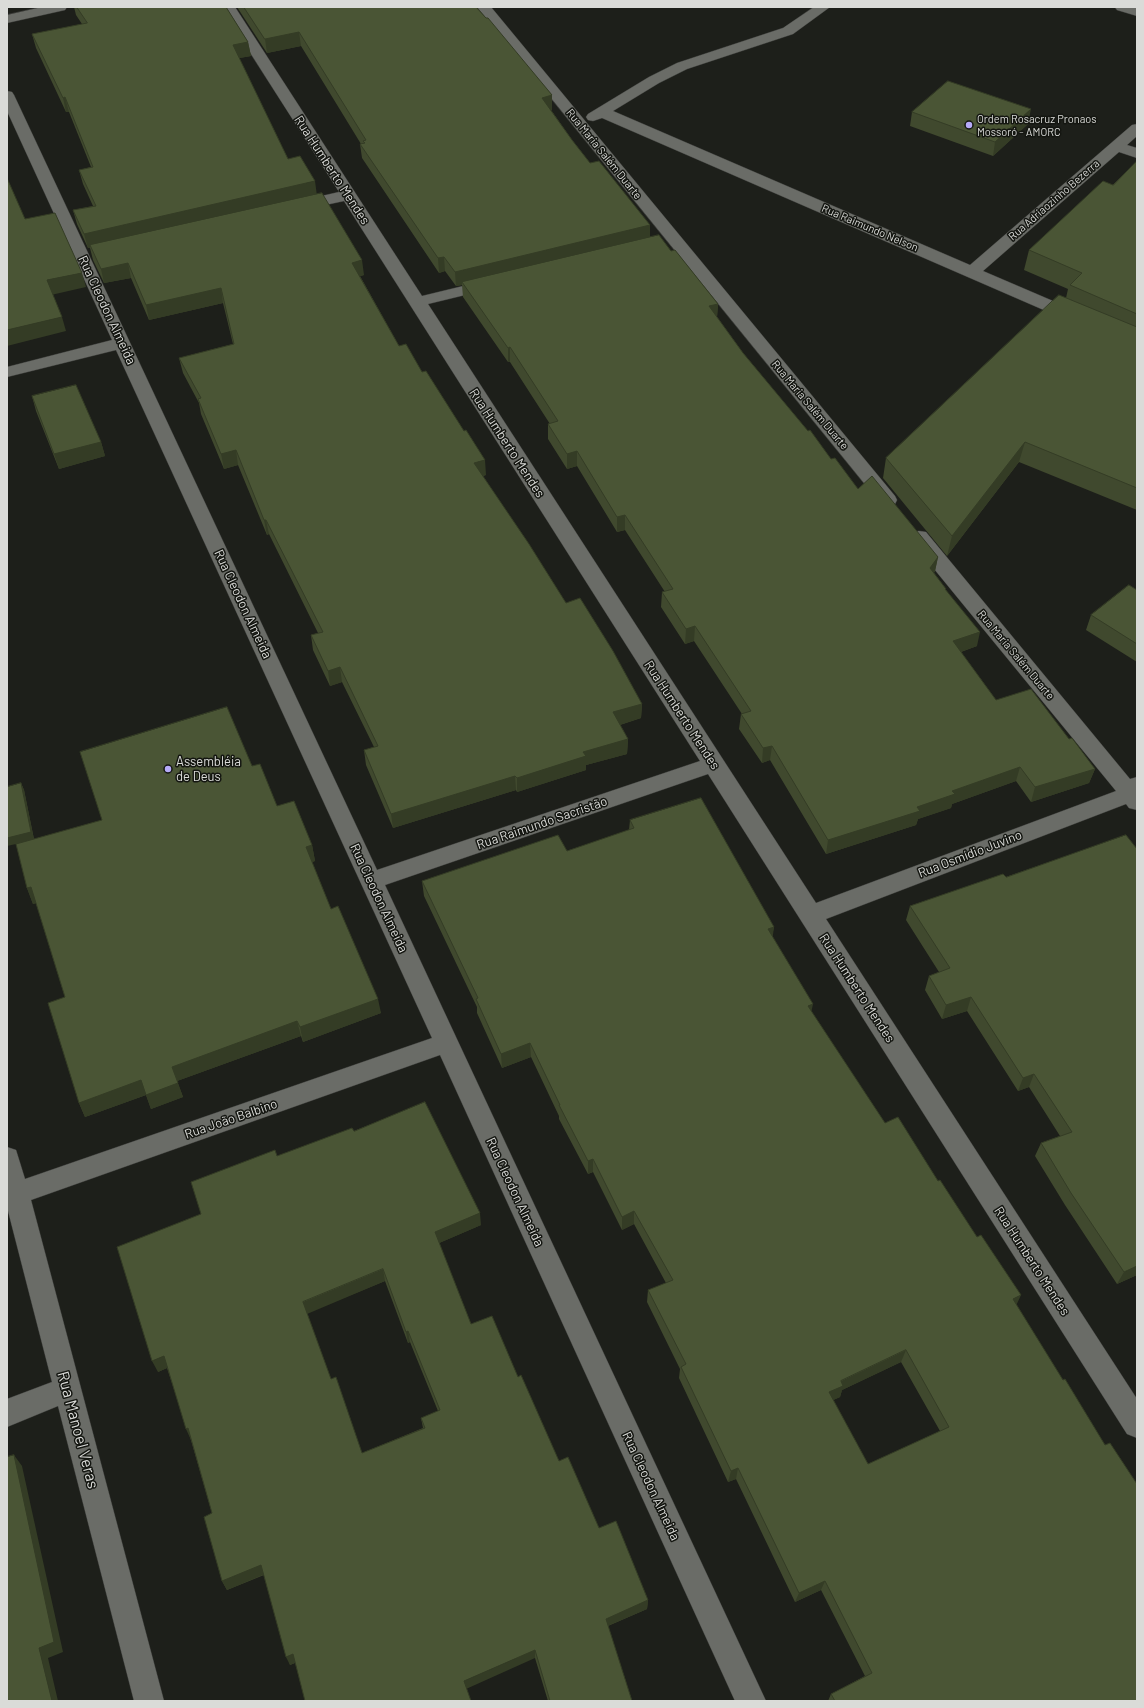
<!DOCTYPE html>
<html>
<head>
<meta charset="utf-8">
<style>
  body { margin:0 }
  #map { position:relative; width:1144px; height:1708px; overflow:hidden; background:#1d1f1a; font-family:Barlow,sans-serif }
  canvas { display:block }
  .frame { position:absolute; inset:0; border:8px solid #dadbd8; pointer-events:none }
</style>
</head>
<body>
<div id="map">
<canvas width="1144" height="1708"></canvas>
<div class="frame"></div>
</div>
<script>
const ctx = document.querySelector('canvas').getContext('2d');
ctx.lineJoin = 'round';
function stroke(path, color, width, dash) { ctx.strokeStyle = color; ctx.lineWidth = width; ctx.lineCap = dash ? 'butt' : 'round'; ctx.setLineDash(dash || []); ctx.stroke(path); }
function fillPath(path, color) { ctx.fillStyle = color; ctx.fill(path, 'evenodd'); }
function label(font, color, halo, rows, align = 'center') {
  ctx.font = font + ' Barlow,sans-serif'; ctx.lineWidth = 3; ctx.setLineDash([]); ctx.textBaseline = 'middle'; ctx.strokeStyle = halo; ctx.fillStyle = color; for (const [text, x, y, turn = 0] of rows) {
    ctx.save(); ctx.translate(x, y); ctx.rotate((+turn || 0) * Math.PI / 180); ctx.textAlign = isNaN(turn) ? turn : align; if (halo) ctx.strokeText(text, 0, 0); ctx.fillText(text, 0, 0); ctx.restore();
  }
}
const street = new Path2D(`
  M42 7H67L65 10 7 23V15Z
  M221 7H235L422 296 492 279 498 281 500 284 498 287 428 304 816 903 1116 791 912 542 910 537 912 532 919 531 926 532 1130 779 1137 777V810L1129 808 1126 804 826 919 1137 1399V1438L1127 1434 708 774 385 885 766 1701H735L440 1055 31 1200 164 1701H134L58 1406 7 1427V1399L52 1382 7 1207V1147L16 1150 25 1179 432 1038 116 350 7 377V367L112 340 7 111V91L12 92 14 95 377 870 700 761 344 201 297 211 291 209 289 206 291 203 339 192Z
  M477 7H491L895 496 897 500 895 504 888 506 881 504Z
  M814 7H830L793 34 687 69 659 83 613 111 970 265 1132 125 1137 124V136L1127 145 1137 148V158L1119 152 983 271 1081 313 1083 317 1081 321 1075 322 1069 321 602 118 593 121 588 120 586 117 588 114 649 77 677 63 783 28Z
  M1115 7H1137V16L1117 10Z`);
const wall = new Path2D(`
  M74 7H226L248 42 251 56 239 58 288 159 316 194 364 275 360 276 399 346 486 475 483 476 566 603 642 704 641 718 620 725 628 739 627 754 586 765V770L517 792 516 790 393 828 366 765 364 750 374 747 342 682 330 686 313 650 311 635 318 633 269 534 267 535 238 465 224 469 201 414 199 403 183 373 179 358 233 344 223 303 149 320 131 278 104 283 93 260 90 248H88L77 224 73 210 93 206 83 184 79 170 91 167 69 112H66L36 48 32 34 82 24 76 15Z
  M237 7H476L552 95V110H551L572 140 590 163 650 225V237L671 251 718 304 717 317 743 353 831 459 858 489 938 557 935 571 934 573 946 589V590L977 646 961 652 996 700 1069 739 1095 769 1089 783 1031 802 1016 781 952 804 951 808 918 819 916 825 826 854 770 760 762 763 739 729 741 714H742L694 641 685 644 661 607 662 592H665L625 530 617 532 577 466 567 469 548 439V424H550L510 362H508L463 297 462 285 456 286 445 271 439 273 362 158 360 144H361L301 46 267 53Z
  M912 112 1028 124 993 156 910 126Z
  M1137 161V510L1019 462 947 556 883 478 886 458 1066 298 1068 289 1024 270 1029 250 1113 185Z
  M32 396 101 442 105 456 59 469 36 411Z
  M1137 590V662L1086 630 1091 615Z
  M252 766 277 806 312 845 315 861 312 862 331 909 381 1013 303 1042 301 1036 177 1081 183 1097 151 1109 146 1095 85 1117 79 1103 65 997 36 903 33 904 27 888 16 844 21 783 24 790 34 839 102 820Z
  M630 820 774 927 772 936 811 1012 885 1123 1016 1305 1137 1701H828L831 1694 865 1676 821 1590 795 1602 736 1479 728 1482 679 1378 680 1369 647 1302 648 1290 666 1283 634 1224 622 1230 593 1172 588 1174 559 1119V1116L531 1057 502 1068 477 1013V1007L424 896 422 881 567 851 629 830ZM901 1362 940 1431 868 1464 833 1400 840 1397 842 1390Z
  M1003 874 1137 1275 1117 1284 1065 1205 1035 1156 1041 1143 1060 1136 1029 1087 1018 1091 967 1011 942 1019 925 990 929 976 939 972 906 920 910 906Z
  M354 1131 481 1225 439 1243 471 1324 518 1377 559 1461 599 1528 648 1600 647 1609 608 1626 632 1701H548L535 1658 295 1663 290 1665 264 1575 227 1590 222 1581 212 1513 191 1440 167 1368 158 1372 201 1214 277 1156ZM385 1281 408 1343 410 1342 438 1411 421 1418 423 1428 362 1453 331 1379 307 1313Z`);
const shadedWall = new Path2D(`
  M299 32 301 46 267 53 265 39Z
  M248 42 251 56 235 59 233 45Z
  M552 95V110L543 112 542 98Z
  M65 97 69 112H66L63 98Z
  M1031 109 1028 124 993 156 995 142Z
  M315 181 317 196 90 245V248H88L84 234Z
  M650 225V239L462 282V285L456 286 455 272Z
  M444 257 445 271 439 273 438 258Z
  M362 260 364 275 354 278 352 263Z
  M128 263 131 278 104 283 101 269Z
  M82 273 86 287 51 295 47 280Z
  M221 288 223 303 149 320 146 305Z
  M718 304 717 318 709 306Z
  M62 317 66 331 7 346V330Z
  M510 347V362H508V348Z
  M101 442 105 456 59 469 54 454Z
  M1025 442 1019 462 947 556 952 536Z
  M236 450 238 465 224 469 221 454Z
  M577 451V466L567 469V454Z
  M485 460 486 475 475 478 474 463Z
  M625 515V530L617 532V517Z
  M264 520H266L269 534 267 535Z
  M938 557 935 571 927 582 930 568Z
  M695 626 694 641 685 644 686 629Z
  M980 632 977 646 949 656 953 641Z
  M340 667 342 682 330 686 328 671Z
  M642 704 641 718 613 727V712Z
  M628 739 627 754 586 765V770L517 792V778L583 752Z
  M772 746 770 760 762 763 763 748Z
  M1020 767 1016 781 952 804 951 808 918 819 916 825 826 854 828 840 917 807 952 791Z
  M1095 769 1089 783 1031 802 1035 787Z
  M515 776 516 790 393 828 391 814Z
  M21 783 24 790 34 840 7 846V838Z
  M312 845 315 861 309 863 306 847Z
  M31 887 37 903 33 904 27 888Z
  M774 927 772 942 768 929Z
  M971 997 967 1011 942 1019 946 1005Z
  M378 999 381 1013 303 1042 300 1027Z
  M813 1004 810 1018 808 1006Z
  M297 1021 301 1036 177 1081 172 1067Z
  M530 1043 531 1057 502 1068 501 1054Z
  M1034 1074 1029 1087 1018 1091 1023 1078Z
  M141 1080 178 1083 183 1097 151 1109 146 1095 85 1117 79 1103Z
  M593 1159V1172L588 1174V1161Z
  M634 1211V1224L622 1230V1217Z
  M480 1213 481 1225 437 1244 435 1232Z
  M1137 1266V1275L1117 1284 1124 1272Z
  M383 1269 385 1281 307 1314 303 1302Z
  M1021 1295 1015 1308 1013 1299Z
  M408 1331 410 1342 408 1343 406 1332Z
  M906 1350 901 1362 842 1390 840 1397 825 1404 829 1392 841 1381Z
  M164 1356 169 1367 158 1372 152 1361Z
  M188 1428 193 1439 191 1440 186 1429Z
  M14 1455 22 1466 63 1652 48 1658 58 1701H52L39 1648Z
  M738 1468 736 1479 728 1482 731 1471Z
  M261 1565 265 1574 227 1590 222 1581Z
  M825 1581 821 1590 795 1602 799 1593Z
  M648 1600 647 1609 605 1627 606 1619Z
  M535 1650V1658L466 1689 464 1681Z
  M293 1654 297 1662 290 1665 286 1657Z`);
const building = new Path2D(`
  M77 7H226L248 42 233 45 288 159 300 156 315 181 84 234 73 210 96 206 79 170 93 167 65 97 63 98 32 34 87 23Z
  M244 7H476L486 18H488L552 95 542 98 572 140 590 163 599 161 650 225 455 272 444 257 438 258 360 144 365 143 363 141 366 140 299 32 265 39Z
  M948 81 1031 109 995 142 912 112Z
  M1137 161V314L1070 285 1082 273 1029 250 1103 181 1113 185Z
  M7 178 25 219 55 213 82 273 47 280 62 317 7 330Z
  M322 193 362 260 352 263 399 346 406 344 422 372 426 371 464 431 466 430 485 460 474 463 529 544 566 603 580 598 613 651 642 704 613 712 628 739 583 752 586 756 517 778 515 776 391 814 364 750 378 746 340 667 328 671 311 635 323 632 266 520H264L236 450 221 454 198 399 201 398 179 358 234 344 221 288 146 305 128 263 101 269 90 245Z
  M659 235 671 251 675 250 718 304 709 306 743 353 808 431 810 430 831 459 835 458 858 489 872 476 938 557 930 568 946 589H945L980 632 953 641 996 700 1031 689 1069 739 1072 738 1095 769 1035 787 1020 767 952 791 955 794 917 807 920 811 828 840 772 746 763 748 741 714 751 711 695 626 686 629 662 592 673 589 625 515 617 517 577 451 567 454 548 424 558 421 510 347 508 348 462 282Z
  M1059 295 1137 327V488L1025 442 952 536 886 458Z
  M76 385 101 442 54 454 32 396Z
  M1129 585 1137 590V644L1091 615Z
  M227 707 252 766 260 764 277 806 294 801 312 845 306 847 331 909 338 906 378 999 300 1027 297 1021 172 1067 178 1083 146 1095 141 1080 79 1103 48 1003 65 997 31 887 27 888 16 844 102 820 80 752Z
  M21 783 31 832 7 838V787Z
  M701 798 774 927 768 929 813 1004 808 1006 885 1123 898 1117 938 1181 940 1180 977 1237 981 1235 1021 1295 1013 1299 1063 1380 1065 1379 1105 1445 1110 1443 1137 1484V1701H835L831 1694 872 1673 825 1581 799 1593 738 1468 731 1471 681 1367 686 1364 648 1290 673 1280 634 1211 622 1217 593 1159 588 1161 559 1105H560L530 1043 501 1054 476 999 478 998 422 881 558 835 567 851 634 828 630 820ZM906 1350 949 1427 868 1464 829 1392 843 1386 841 1381Z
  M1126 835 1137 849V1266L1124 1272 1071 1193 1041 1143 1072 1132 1034 1074 1023 1078 971 997 946 1005 929 976 950 968 910 906 1003 874 1006 877Z
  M425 1102 480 1213 435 1232 471 1324 492 1316 518 1377 521 1375 559 1461 568 1457 599 1528 616 1521 648 1600 606 1619 632 1701H550L535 1650 464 1681 471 1701H305L293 1654 286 1657 261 1565 222 1581 204 1517 212 1513 188 1428 186 1429 164 1356 152 1361 117 1247 201 1214 191 1182 275 1150 277 1156 352 1128 354 1131ZM383 1269 406 1332 408 1331 440 1410 421 1418 425 1428 362 1453 336 1377 331 1379 303 1302Z
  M14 1455 54 1642 39 1648 52 1701H7V1457Z`);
const markers = [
  [969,125,4,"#b6abf8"],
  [168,769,4,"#b6abf8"]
];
const farPoinames = [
  ["Ordem Rosacruz Pronaos",977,119],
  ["Mossoró - AMORC",977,132]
];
const farStreetnames = [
  ["Rua Maria Salém Duarte",604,154,51],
  ["Rua Adriaozinho Bezerra",1054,200,-41],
  ["Rua Raimundo Nelson",870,228,23],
  ["Rua Maria Salém Duarte",810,405,50],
  ["Rua Maria Salém Duarte",1016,655,50]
];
const streetNames = [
  ["Rua Humberto Mendes",332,170,57],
  ["Rua Cleodon Almeida",107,310,65],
  ["Rua Humberto Mendes",507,443,57],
  ["Rua Cleodon Almeida",243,604,65],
  ["Rua Humberto Mendes",682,715,57],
  ["Rua Raimundo Sacristão",542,823,-19],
  ["Rua Osmídio Juvino",970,854,-21],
  ["Rua Cleodon Almeida",379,898,65],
  ["Rua Humberto Mendes",857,988,57],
  ["Rua João Balbino",231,1119,-19],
  ["Rua Cleodon Almeida",515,1192,65],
  ["Rua Humberto Mendes",1032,1261,57],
  ["Rua Cleodon Almeida",651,1486,65]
];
const poiNames = [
  ["Assembléia",176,762],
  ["de Deus",176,777]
];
const nearStreetnames = [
  ["Rua Manoel Veras",78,1430,75]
];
stroke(street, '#3a3b38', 1);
fillPath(street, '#6a6c67');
fillPath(wall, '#40492e');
fillPath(shadedWall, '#343c25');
fillPath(building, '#4a5535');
stroke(building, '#343c25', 1);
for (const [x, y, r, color] of markers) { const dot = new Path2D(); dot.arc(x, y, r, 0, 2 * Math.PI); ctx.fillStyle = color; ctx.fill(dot); stroke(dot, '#141611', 1.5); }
label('11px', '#dadbd8', '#141611', farPoinames, 'left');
label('11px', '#dadbd8', '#141611', farStreetnames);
label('13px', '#dadbd8', '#141611', streetNames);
label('13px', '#dadbd8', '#141611', poiNames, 'left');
label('16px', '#dadbd8', '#141611', nearStreetnames);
</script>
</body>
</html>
